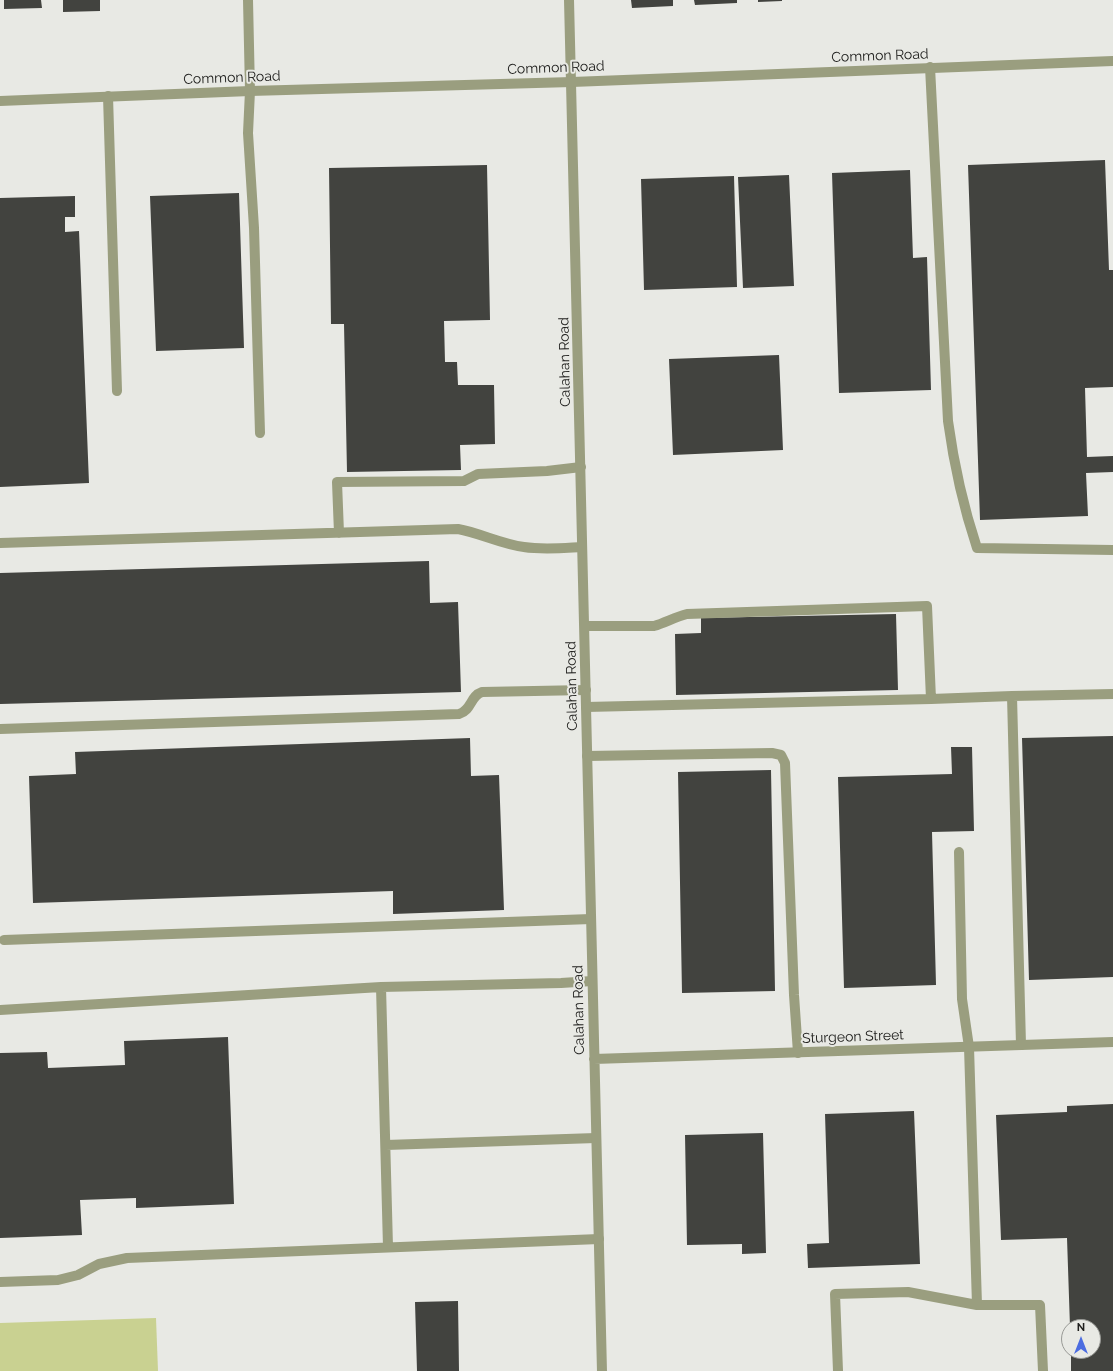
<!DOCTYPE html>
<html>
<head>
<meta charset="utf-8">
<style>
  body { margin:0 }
  #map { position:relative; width:1113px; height:1371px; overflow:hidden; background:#e8e9e4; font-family:Raleway,sans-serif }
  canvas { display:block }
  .north { position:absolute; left:1061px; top:1319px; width:40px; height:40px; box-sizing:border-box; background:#e8e9e4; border:1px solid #989995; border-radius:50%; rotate:0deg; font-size:11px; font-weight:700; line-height:16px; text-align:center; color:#20201e }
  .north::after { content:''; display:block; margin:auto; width:14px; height:18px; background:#4b6ce0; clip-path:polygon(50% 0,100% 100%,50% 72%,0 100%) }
</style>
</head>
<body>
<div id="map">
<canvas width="1113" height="1371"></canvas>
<div class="north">N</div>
</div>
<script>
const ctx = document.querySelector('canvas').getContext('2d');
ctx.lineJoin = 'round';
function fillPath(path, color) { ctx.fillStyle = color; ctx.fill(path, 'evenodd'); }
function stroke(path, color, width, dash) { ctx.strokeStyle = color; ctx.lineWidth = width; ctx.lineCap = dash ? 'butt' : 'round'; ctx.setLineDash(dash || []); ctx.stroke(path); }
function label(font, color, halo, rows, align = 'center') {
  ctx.font = font + ' Raleway,sans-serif'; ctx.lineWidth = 4; ctx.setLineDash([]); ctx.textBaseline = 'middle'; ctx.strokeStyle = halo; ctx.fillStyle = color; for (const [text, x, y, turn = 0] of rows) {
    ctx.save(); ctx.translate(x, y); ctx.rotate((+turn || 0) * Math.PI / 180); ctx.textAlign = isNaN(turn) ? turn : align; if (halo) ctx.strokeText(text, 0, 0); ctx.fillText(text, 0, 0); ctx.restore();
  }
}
const green = new Path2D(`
  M156 1318 158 1371H0V1323Z`);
const building = new Path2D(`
  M4 0H41L42 8 4 9Z
  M63 0H100V11L63 12Z
  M631 0H673V6L632 8Z
  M694 0H737V3L695 5Z
  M758 0H782V1L758 2Z
  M1105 160 1109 270H1113V387L1085 388 1087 457 1113 456V472L1086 473 1088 516 980 520 968 165Z
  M487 165 490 320 444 321 445 362H457L458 385H494L495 444 460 445 461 470 347 472 344 324H331L329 168Z
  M910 170 913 258 927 257 931 390 839 393 832 173Z
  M789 175 794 286 743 288 738 177Z
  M734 176 737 287 644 290 641 179Z
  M239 193 244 348 156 351 150 196Z
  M75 196V217H65V232L79 231 89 483 0 487V198Z
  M779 355 783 450 673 455 669 359Z
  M429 561 430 603 458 602 461 692 0 704V573Z
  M896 614 898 690 676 695 675 634 701 633V618Z
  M1113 736V977L1029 980 1022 738Z
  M470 738 471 776 499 775 504 910 393 914V891L33 903 29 776 76 774 75 752Z
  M951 747H972L974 831 932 832 936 985 844 988 838 777 952 774Z
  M771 770 775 991 682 993 678 772Z
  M228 1037 234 1204 136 1208V1198L80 1200 82 1235 0 1238V1053L47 1052 48 1068 125 1065 124 1041Z
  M1113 1104V1371H1071V1351H1093V1327H1070L1067 1238 1001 1240 996 1115 1067 1112V1106Z
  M914 1111 920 1264 808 1268 807 1244 829 1243 825 1114Z
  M763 1133 766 1253 742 1254V1244L687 1245 685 1135Z
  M458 1301 459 1371H417L415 1302Z`);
const service = new Path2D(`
  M930 67 948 421C954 465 963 506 977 548L1113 550
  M250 91 248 133 254 228 260 433
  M108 96 117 391
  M339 533 337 482 464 481 478 474 547 471 581 467
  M0 543 458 529C480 533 501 544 524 547 543 550 563 548 582 547
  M585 626H654C665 623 675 617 687 614L927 606 931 699 586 707
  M931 699 1012 696
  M0 729 459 714C472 710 470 696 482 692L586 690
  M587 756 772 753 781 755 785 763 794 995 798 1053
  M959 852 962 999 969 1047 977 1305
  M4 940 591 919
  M0 1010 381 987
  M1021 1045 1012 696 1113 694
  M386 1145 596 1138
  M388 1247 381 987 561 983 592 981
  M0 1282 58 1280 78 1275 99 1264 127 1258 599 1239
  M838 1371 835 1294 908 1292 977 1305H1040L1043 1371`);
const minor = new Path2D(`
  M248 0 250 91
  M569 0 602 1371
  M594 1059 1113 1042`);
const tertiary = new Path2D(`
  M0 101 250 91 572 82 1113 61`);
const streetNames = [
  ["Common Road",880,56,-2],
  ["Common Road",556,68,-2],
  ["Common Road",232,78,-2],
  ["Calahan Road",565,362,-91],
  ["Calahan Road",572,686,-91],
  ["Calahan Road",579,1010,-91],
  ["Sturgeon Street",853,1037,-2]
];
fillPath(green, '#c9d191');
fillPath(building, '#42433f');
stroke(service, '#9a9e7f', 10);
stroke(minor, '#9a9e7f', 10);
stroke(tertiary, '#9a9e7f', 10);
label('14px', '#20201e', '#e8e9e4', streetNames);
</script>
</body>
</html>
